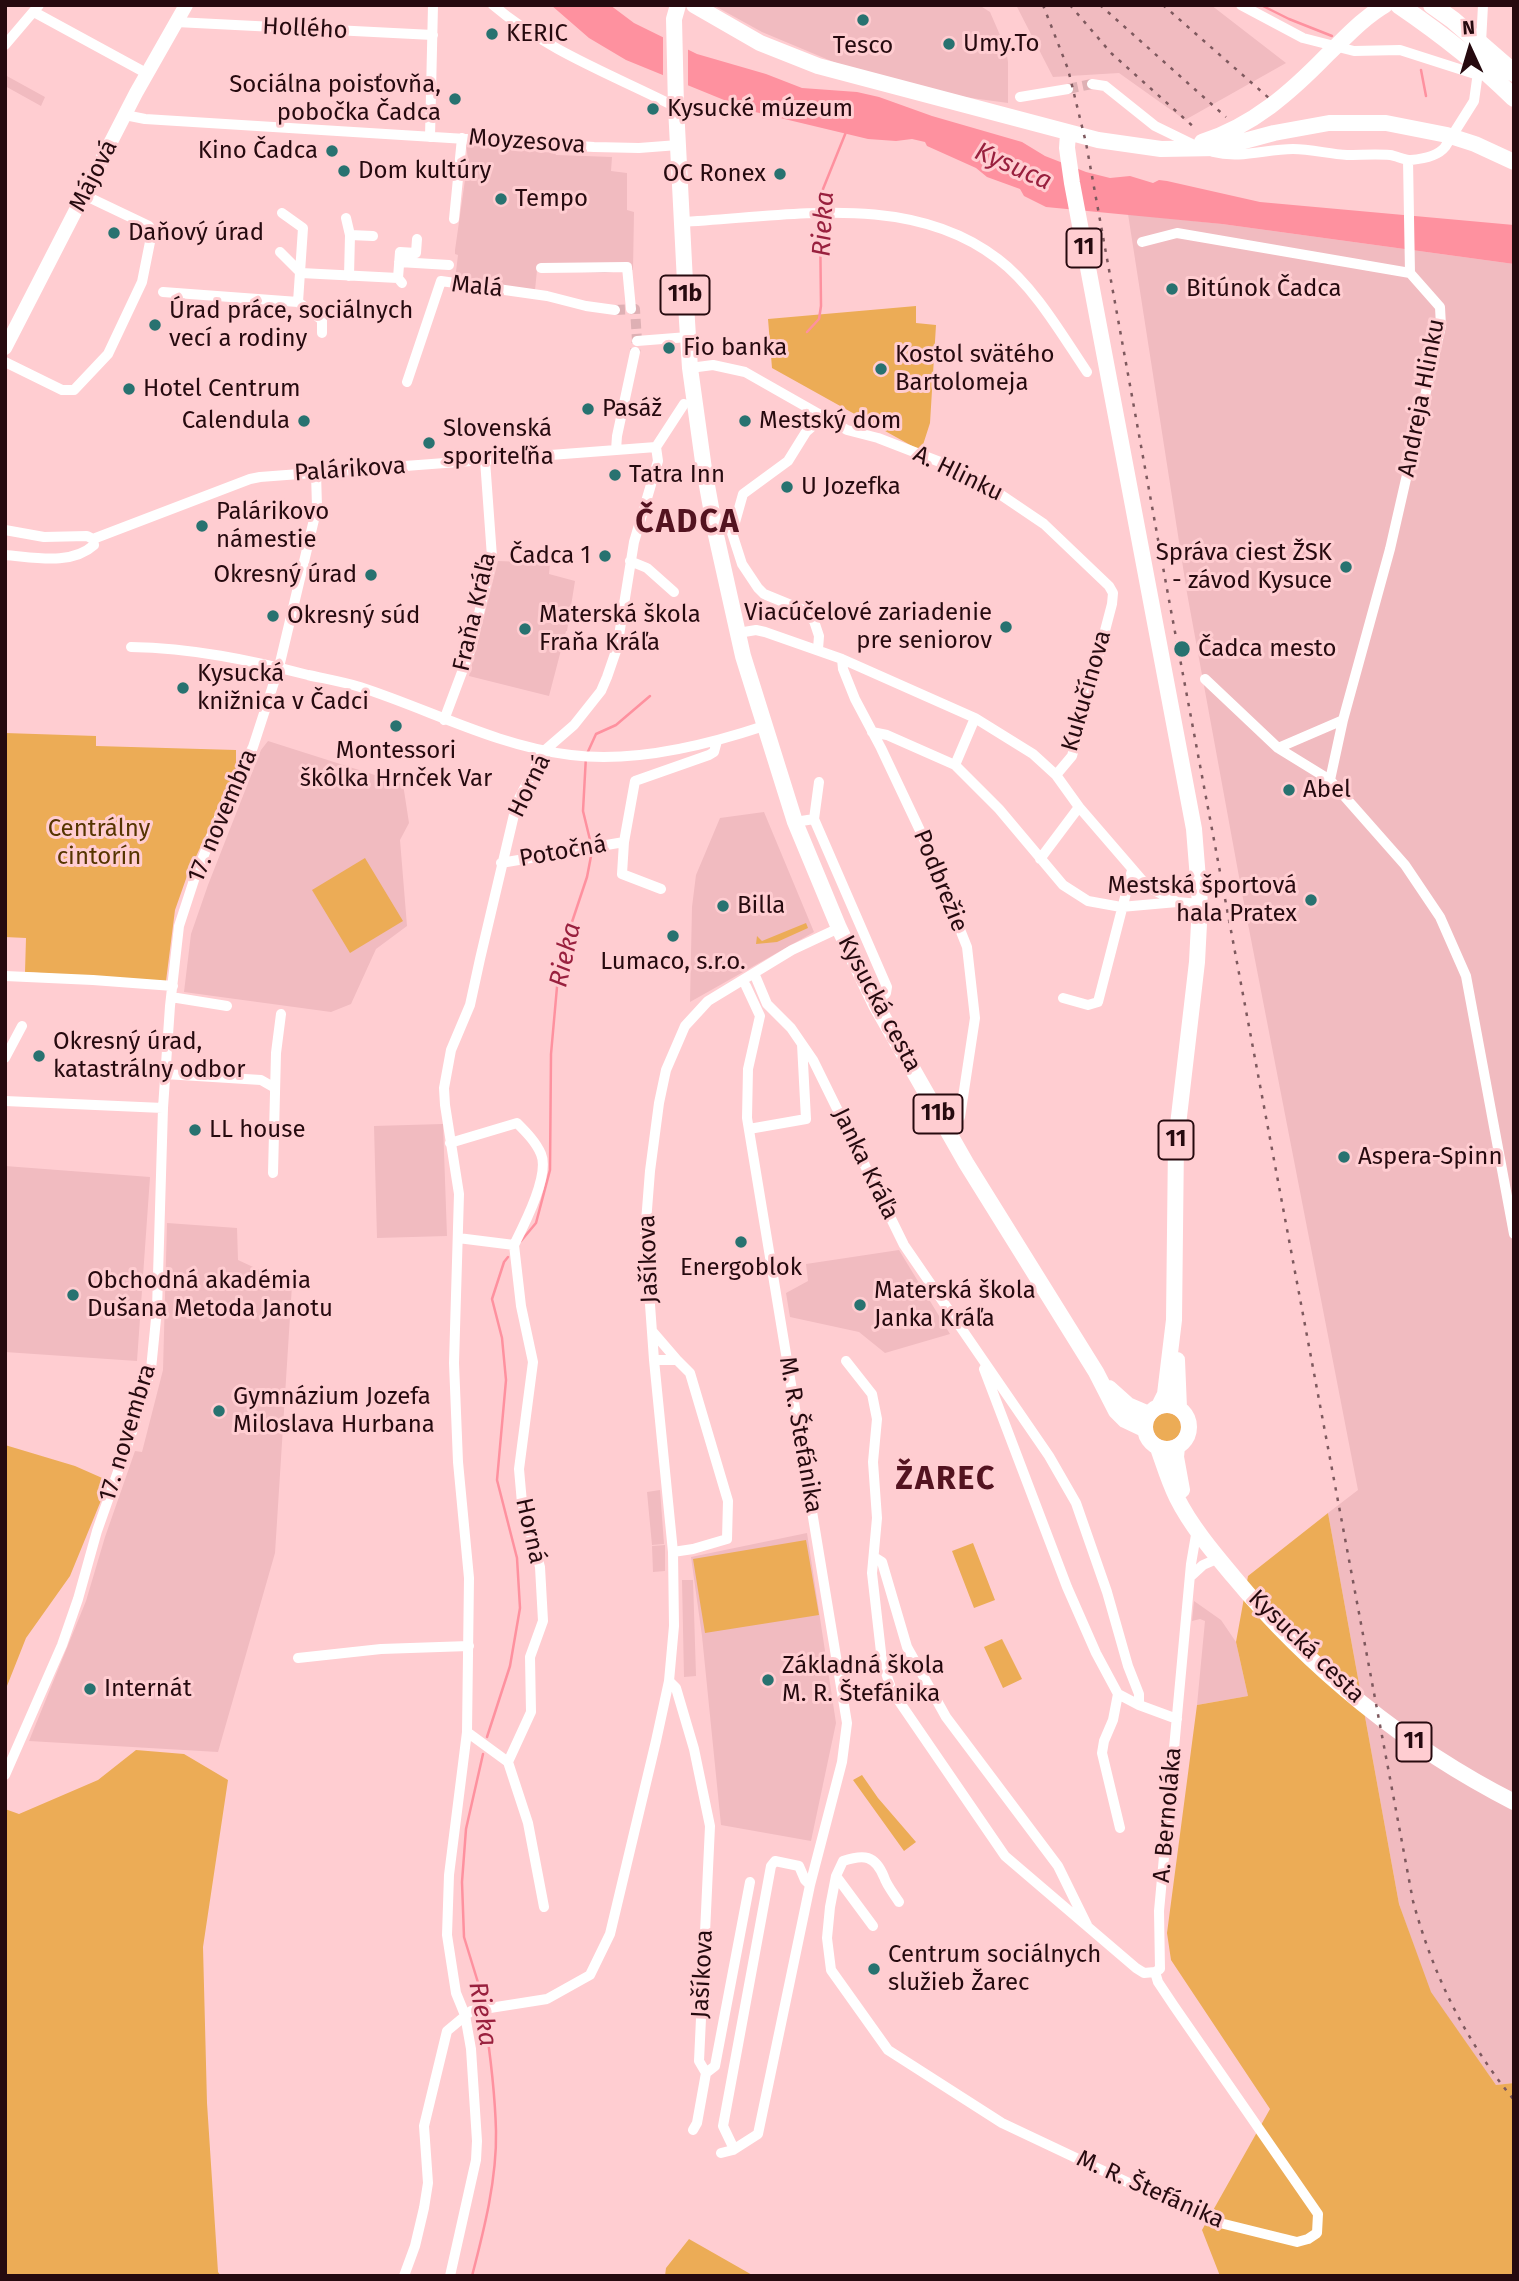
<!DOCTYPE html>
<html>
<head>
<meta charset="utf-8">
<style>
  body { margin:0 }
  #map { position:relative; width:1519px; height:2281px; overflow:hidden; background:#ffcdd1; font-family:"Fira Sans",sans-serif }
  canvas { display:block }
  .frame { position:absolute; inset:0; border:7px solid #260a0f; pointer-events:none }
  .north { position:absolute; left:1435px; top:14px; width:70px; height:70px; -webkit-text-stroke:5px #ffcdd1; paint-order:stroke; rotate:356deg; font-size:19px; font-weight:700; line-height:28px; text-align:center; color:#260a0f }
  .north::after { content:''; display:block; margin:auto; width:24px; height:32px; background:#260a0f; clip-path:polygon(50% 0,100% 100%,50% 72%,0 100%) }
</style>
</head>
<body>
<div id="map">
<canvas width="1519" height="2281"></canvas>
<div class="frame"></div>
<div class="north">N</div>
</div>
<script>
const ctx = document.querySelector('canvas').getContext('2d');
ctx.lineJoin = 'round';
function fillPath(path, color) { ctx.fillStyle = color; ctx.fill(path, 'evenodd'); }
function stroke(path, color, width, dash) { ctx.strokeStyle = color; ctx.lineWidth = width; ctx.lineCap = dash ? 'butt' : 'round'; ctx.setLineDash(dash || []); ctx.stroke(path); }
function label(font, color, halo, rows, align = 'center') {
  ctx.font = font + ' "Fira Sans",sans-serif'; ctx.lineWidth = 6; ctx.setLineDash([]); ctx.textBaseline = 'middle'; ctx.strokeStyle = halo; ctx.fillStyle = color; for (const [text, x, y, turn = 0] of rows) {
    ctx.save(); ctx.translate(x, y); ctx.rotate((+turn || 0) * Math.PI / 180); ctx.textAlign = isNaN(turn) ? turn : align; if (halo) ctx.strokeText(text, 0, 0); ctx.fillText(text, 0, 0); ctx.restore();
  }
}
const built = new Path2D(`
  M713 5H979L990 12 1006 49 1008 62V103L935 93 836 63 762 32Z
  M1016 5H1211L1286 63 1185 120 1119 73 1053 77Z
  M5 75 45 97 41 106 5 86Z
  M466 145 555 153 556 155 612 157 611 171 627 173V210L634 212 633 270 604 273 537 270 535 290 455 280 458 255 455 254V250L468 159Z
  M1128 214 1222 224 1514 264V2083L1496 2085 1430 1992 1399 1904 1328 1513 1358 1490 1242 893 1187 593Z
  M498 561 550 563 549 574 575 581 567 631H566L549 696 469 676Z
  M268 741 403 784 409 823 400 840 407 926 376 949 351 1004 331 1012 184 992 191 934 208 885 261 750Z
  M764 812 814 932 690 1002 692 907 696 875 720 818Z
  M443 1124 447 1236 377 1238 374 1126Z
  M5 1166 150 1177 137 1361 5 1352Z
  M167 1223 237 1228 238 1260 292 1285 275 1553 218 1752 29 1741 86 1601 105 1537 135 1451 142 1452 163 1370Z
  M899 1250 950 1334 885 1353 859 1332 790 1317 786 1293 808 1281 806 1264Z
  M660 1490 664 1544 652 1545 647 1492Z
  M807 1533 836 1723 811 1841 721 1825 702 1636 691 1557Z
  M665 1545V1571L653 1572 652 1546Z
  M682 1580H693L696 1676 684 1677Z
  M1194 1601 1221 1620 1236 1642 1248 1696 1197 1705 1205 1621 1200 1619 1192 1621Z`);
const green = new Path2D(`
  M916 306V323L936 325 930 423 921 451 772 368 768 319Z
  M5 733 96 736V746L236 750V770L187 876 175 910 166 981 25 972 26 938 5 937Z
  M365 858 403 921 350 953 312 890Z
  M806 923 808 928 777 942 756 944 757 936 762 941Z
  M1153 1427a14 14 0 1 1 28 0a14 14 0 1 1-28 0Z
  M5 1445 75 1466 109 1481 70 1576 26 1638 5 1691Z
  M1328 1513 1399 1904 1431 1992 1496 2085 1514 2083V2276H1220L1202 2230 1270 2109 1171 1960 1167 1933 1197 1705 1248 1696 1236 1642 1248 1576Z
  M806 1540 819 1615 705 1633 693 1559Z
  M973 1543 995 1600 974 1608 952 1551Z
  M1002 1639 1022 1679 1003 1688 984 1647Z
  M136 1750 184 1754 228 1780 203 1947 207 2103 218 2272 221 2276H5V1809L19 1814 98 1780Z
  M862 1775 878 1798 916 1842 904 1851 853 1780Z
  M689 2239 754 2276H665L666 2268Z`);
const water = new Path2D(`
  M551 5H610L634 23 697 54 766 74 802 88 857 92 879 97 932 116 1022 142 1045 156 1086 172 1110 178 1130 176 1153 183 1159 180 1167 181 1260 202 1514 225V264L1222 224 1046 207 1024 196 1020 189 987 177 976 168 927 146 925 142 912 139 896 141 868 139 751 111 626 60 589 38Z`);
const pier = new Path2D(`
  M663 33 688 45V90L663 80Z`);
const stream = new Path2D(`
  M1261 5 1289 19 1332 36
  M1421 70 1426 96
  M820 211 823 189 846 132
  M807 332 819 319 821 306 820 218
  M591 844 583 811 586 756 596 734 616 725 650 696
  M521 1241 536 1223 550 1170 551 1054 557 987 569 931 587 877 592 851
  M487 1737 510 1666 520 1608 517 1558 497 1480 506 1380 502 1338 492 1299 504 1262 508 1257
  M483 2006 480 1989 464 1937 462 1882 466 1829 483 1754
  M472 2276C484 2230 497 2179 496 2131 495 2092 490 2052 484 2013`);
const streetTunnel = new Path2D(`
  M1068 89 1092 84
  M615 310 635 309 637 341 635 352`);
const street = new Path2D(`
  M493 5C547 51 613 75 676 107
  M1241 5 1303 38 1354 51 1400 50 1478 75
  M34 12 146 73
  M176 22 433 35
  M1481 43 1483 5
  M5 45 39 5
  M1092 84 1105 86 1155 126 1196 146
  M1020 97 1068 89
  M125 115 145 119 594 147 639 148 678 145
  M430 137 433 5
  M1213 152C1241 159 1266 149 1293 149 1311 149 1329 154 1347 155 1361 155 1376 154 1390 155 1397 156 1404 160 1411 160 1422 159 1438 156 1445 147L1474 101 1479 65
  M282 213 303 228 298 302 322 320V333
  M346 218 350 235 349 276
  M454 219 462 138
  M681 222C785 217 909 190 998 259 1034 286 1062 335 1087 372
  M350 235 373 236
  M1142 242 1177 233 1410 273
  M280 252 301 273 398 278 402 283
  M399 262 449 265
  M541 268 627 267 631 309
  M398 278 400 252 416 253 417 239
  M163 292 298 302
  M637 341 688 337
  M5 362 62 390H74L108 354 142 282 150 242 149 226 84 195
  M690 368 713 365 745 372 847 430 878 438 953 467 979 480 1044 524 1109 586 1113 593 1112 604 1072 756 1056 775
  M407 382 441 281 547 296 586 306 615 310
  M817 414 815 424 806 432 788 461 743 494 732 533 742 564 758 588 764 594 803 610 814 621 819 636 818 649
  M656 447 684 404
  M616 450 617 436 635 352
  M5 530 44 537 87 536 93 539 250 479 260 477 656 447
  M5 555C33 557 71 566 94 545L93 539
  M630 561 647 568 674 592
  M738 633 756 630 765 632 842 659 975 718 1033 754 1056 775 1079 807 1148 887 1177 902
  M131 647C192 648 250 660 308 675 326 679 343 682 360 687 431 710 497 746 571 755 632 763 707 745 764 726
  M842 659 843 669 855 699 881 748 924 839 967 947 975 1018 960 1117
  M1205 679 1278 748 1330 780 1405 865 1440 917 1466 976 1514 1234
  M444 720 471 648 492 557 485 460
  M872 732 887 735 955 765 999 809 1063 885 1088 901 1121 907 1177 902 1200 904
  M1278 748 1343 720
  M955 765 975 718
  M1330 780 1343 720 1390 549 1441 326 1440 307 1410 273 1408 160
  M814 819 819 782
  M795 822 814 819 887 987 886 993 876 1005
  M624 842 622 874 661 889
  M1040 859 1079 807
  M501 863 624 842 635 781 709 755 714 752 717 741
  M754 973 767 1004 791 1028 813 1060 904 1245 1049 1456 1076 1503 1107 1592 1128 1666 1139 1694V1705
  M5 976 93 980 173 986
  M171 997 227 1006
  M1063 998 1088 1005 1098 1002 1132 870
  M5 1058 22 1026
  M165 1074 261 1080 275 1088
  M5 1101 163 1108
  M749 1129 806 1119 802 1044
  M450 1143 517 1123C526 1132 536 1142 541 1154 550 1175 524 1225 514 1245
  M273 1173 276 1053 281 1014
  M458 1238 514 1245 521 1306 533 1362 519 1469 522 1503 540 1567 543 1621 530 1657 531 1712 508 1762 467 1732
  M652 1331 677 1360
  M654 1360H677L690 1373 728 1501 727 1539 693 1549 673 1552
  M846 1361 872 1394 877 1419 873 1462 877 1518 872 1573 882 1661 892 1691 1005 1856 1136 1968 1144 1973 1155 1972
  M984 1369 1067 1587 1096 1653 1118 1694 1139 1705 1177 1719
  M874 1557 882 1562 907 1647 946 1717 1058 1866 1087 1925
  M1191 1576 1203 1565 1219 1558
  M298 1658 381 1649 469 1646
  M669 1681 676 1688 694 1749 710 1826 699 2061 706 2073 715 2066 750 1882
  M1118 1694 1113 1720 1104 1741 1102 1753 1120 1828
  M508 1762 528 1823 544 1907
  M5 1775 62 1645 78 1599 97 1531 133 1429 151 1369 157 1309 163 1108 170 1006 179 926 195 877 223 808 253 747 279 667 317 507 316 473
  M836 1876 873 1926
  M899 1902C894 1894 887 1886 884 1877 875 1855 864 1854 843 1861L836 1876 830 1907 827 1938 831 1970 888 2050 1002 2123 1148 2192 1220 2223 1297 2242 1308 2239 1317 2233 1318 2214 1174 2006 1158 1982 1155 1972
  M1155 1972 1160 1969 1159 1911 1191 1564 1197 1529
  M693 2130 697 2123 706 2073
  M734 2149 723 2126 771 1866 775 1861 799 1866 805 1880 810 1885
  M721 2153 733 2150 758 2134 810 1885 842 1762 847 1723 747 1118 748 1069 760 1016 746 986
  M404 2276 415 2246 424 2208 428 2183 424 2126 447 2031 471 2011 547 1999 590 1975 610 1934 656 1741 669 1681 674 1626 673 1552 654 1360 645 1235 650 1171 659 1103 666 1070 685 1026 708 1001 792 950 839 928
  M450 2276 476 2160 477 2141 471 2049 465 2015 456 1993 447 1935 449 1875 467 1732 469 1578 458 1462 454 1363 459 1194 445 1105 444 1088 451 1050 470 1005 480 959 517 802 544 751 574 725 601 691 607 677 617 648 634 542 658 461 656 447`);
const secondary = new Path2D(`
  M5 348 136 93 186 5`);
const primary = new Path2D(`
  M678 5 674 19 676 107 687 321 690 368 704 469 716 535 743 656 795 822 839 928 876 1005 966 1163 1096 1372 1116 1411 1125 1420 1144 1429
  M694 5 760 43 818 66 1098 140 1161 149 1218 148 1274 133 1329 123H1386L1447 135 1475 144 1514 162
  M1068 133 1067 148 1072 183 1194 829 1200 904 1197 962 1176 1142 1174 1320 1165 1394 1159 1406
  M1202 142C1253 126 1291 92 1328 54 1346 37 1363 18 1385 5
  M1177 1360 1179 1408
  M1109 1388 1128 1405 1149 1414
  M1145 1427a22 22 0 1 1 44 0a22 22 0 1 1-44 0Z
  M1177 1447 1176 1457 1182 1490
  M1158 1448C1164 1465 1169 1482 1177 1498 1191 1526 1213 1552 1233 1576 1310 1669 1406 1747 1514 1802`);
const highway = new Path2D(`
  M1399 5C1440 33 1479 63 1514 98
  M1432 5 1453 20 1514 73`);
const rail = new Path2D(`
  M1043 5 1068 69 1086 143 1169 600 1413 1901C1433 1975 1465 2040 1514 2100
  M1070 5 1111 53 1196 129
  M1100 5 1226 117
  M1163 5 1270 99`);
const markers = [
  [863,20,7,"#287270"],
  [492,34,7,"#287270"],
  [949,44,7,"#287270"],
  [455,99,7,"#287270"],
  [653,109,7,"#287270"],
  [332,151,7,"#287270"],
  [344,171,7,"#287270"],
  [780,174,7,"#287270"],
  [501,199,7,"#287270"],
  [114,233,7,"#287270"],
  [1172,289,7,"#287270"],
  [155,325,7,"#287270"],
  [669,348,7,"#287270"],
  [881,369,7,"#287270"],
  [129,389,7,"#287270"],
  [588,409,7,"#287270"],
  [304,421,7,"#287270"],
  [745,421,7,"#287270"],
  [429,443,7,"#287270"],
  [615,475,7,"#287270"],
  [787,487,7,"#287270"],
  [202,526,7,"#287270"],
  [605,556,7,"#287270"],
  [1346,567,7,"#287270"],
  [371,575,7,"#287270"],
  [273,616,7,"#287270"],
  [1006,627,7,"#287270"],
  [525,629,7,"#287270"],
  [1182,649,9,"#287270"],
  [183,688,7,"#287270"],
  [396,726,7,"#287270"],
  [1289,790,7,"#287270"],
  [1311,900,7,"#287270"],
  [723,906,7,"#287270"],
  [673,936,7,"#287270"],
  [39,1056,7,"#287270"],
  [195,1130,7,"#287270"],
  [1344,1157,7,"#287270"],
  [741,1242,7,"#287270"],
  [73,1295,7,"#287270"],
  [860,1305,7,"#287270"],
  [219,1411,7,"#287270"],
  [768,1680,7,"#287270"],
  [90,1689,7,"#287270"],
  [874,1969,7,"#287270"]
];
const shields = [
  [1084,248,35],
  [685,295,49],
  [938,1114,49],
  [1176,1140,35],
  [1414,1742,35]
];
const shieldNames = [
  ["11",1084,248],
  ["11b",685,295],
  ["11b",938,1114],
  ["11",1176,1140],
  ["11",1414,1742]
];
const streetNames = [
  ["Hollého",305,29,3],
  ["Moyzesova",527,142,4],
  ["Májová",94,176,-63],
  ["Malá",477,287,6],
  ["Andreja Hlinku",1422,398,-79],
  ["Palárikova",350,470,-4],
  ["A. Hlinku",958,474,26],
  ["Fraňa Kráľa",475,612,-77],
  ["Kukučínova",1087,691,-74],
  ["Horná",530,786,-64],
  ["17. novembra",223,816,-67],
  ["Potočná",563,852,-10],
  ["Podbrežie",940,881,68],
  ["Kysucká cesta",879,1004,62],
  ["Janka Kráľa",865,1164,64],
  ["Jašíkova",649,1259,-92],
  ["17. novembra",128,1433,-73],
  ["M. R. Štefánika",800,1435,80],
  ["Horná",530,1531,77],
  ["Kysucká cesta",1306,1647,44],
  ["A. Bernoláka",1168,1815,-85],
  ["Jašíkova",703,1974,-87],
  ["M. R. Štefánika",1150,2190,24]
];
const poiNames = [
  ["KERIC",506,34],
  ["Umy.To",963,44],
  ["Tesco",863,46,"center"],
  ["Sociálna poisťovňa,",441,85,"right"],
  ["pobočka Čadca",441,113,"right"],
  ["Kysucké múzeum",667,109],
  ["Kino Čadca",318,151,"right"],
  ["Dom kultúry",358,171],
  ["OC Ronex",766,174,"right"],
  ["Tempo",515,199],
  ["Daňový úrad",128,233],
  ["Bitúnok Čadca",1186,289],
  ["Úrad práce, sociálnych",169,311],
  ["vecí a rodiny",169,339],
  ["Fio banka",683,348],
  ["Kostol svätého",895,355],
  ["Bartolomeja",895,383],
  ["Hotel Centrum",143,389],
  ["Pasáž",602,409],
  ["Calendula",290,421,"right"],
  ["Mestský dom",759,421],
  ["Slovenská",443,429],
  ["sporiteľňa",443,457],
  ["Tatra Inn",629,475],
  ["U Jozefka",801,487],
  ["Palárikovo",216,512],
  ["námestie",216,540],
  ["Správa ciest ŽSK",1332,553,"right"],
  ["- závod Kysuce",1332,581,"right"],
  ["Čadca 1",591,556,"right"],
  ["Okresný úrad",357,575,"right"],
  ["Viacúčelové zariadenie",992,613,"right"],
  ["pre seniorov",992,641,"right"],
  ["Materská škola",539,615],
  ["Fraňa Kráľa",539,643],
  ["Okresný súd",287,616],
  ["Čadca mesto",1198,649],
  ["Kysucká",197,674],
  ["knižnica v Čadci",197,702],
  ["Montessori",396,751,"center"],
  ["škôlka Hrnček Var",396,779,"center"],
  ["Abel",1303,790],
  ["Mestská športová",1297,886,"right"],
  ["hala Pratex",1297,914,"right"],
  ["Billa",737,906],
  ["Lumaco, s.r.o.",673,962,"center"],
  ["Okresný úrad,",53,1042],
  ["katastrálny odbor",53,1070],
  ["LL house",209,1130],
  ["Aspera-Spinn",1358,1157],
  ["Energoblok",741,1268,"center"],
  ["Obchodná akadémia",87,1281],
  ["Dušana Metoda Janotu",87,1309],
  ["Materská škola",874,1291],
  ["Janka Kráľa",874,1319],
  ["Gymnázium Jozefa",233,1397],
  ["Miloslava Hurbana",233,1425],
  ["Základná škola",782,1666],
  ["M. R. Štefánika",782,1694],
  ["Internát",104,1689],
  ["Centrum sociálnych",888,1955],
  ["služieb Žarec",888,1983]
];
const parkNames = [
  ["Centrálny",99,829],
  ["cintorín",99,857]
];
const waterNames = [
  ["Kysuca",1013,167,24],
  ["Rieka",824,224,-87],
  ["Rieka",566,955,-77],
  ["Rieka",482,2014,80]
];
const districtNames = [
  ["ČADCA",688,523],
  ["ŽAREC",946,1480]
];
fillPath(built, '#f1bbc0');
fillPath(green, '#ecac56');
fillPath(water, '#fe919f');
fillPath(pier, '#ffcdd1');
stroke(stream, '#fe919f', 2.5);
stroke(streetTunnel, '#deb0b4', 10, [10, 5]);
stroke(street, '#fff', 10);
stroke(secondary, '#fff', 14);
stroke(primary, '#fff', 16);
stroke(highway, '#fff', 18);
stroke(rail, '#7e595e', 2.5, [3.5, 7]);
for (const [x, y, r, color] of markers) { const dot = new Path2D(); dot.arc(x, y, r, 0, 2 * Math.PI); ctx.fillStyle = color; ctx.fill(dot); stroke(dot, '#ffcdd1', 2.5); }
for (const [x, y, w] of shields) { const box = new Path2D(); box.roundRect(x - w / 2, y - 19.5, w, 39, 5); ctx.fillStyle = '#ffcdd1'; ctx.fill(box); stroke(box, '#260a0f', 2); }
label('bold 23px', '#260a0f', null, shieldNames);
label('24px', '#260a0f', '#ffcdd1', streetNames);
label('24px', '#260a0f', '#ffcdd1', poiNames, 'left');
label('24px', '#563500', '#ffcdd1', parkNames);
label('italic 26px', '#99203e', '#ffcdd1', waterNames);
ctx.letterSpacing = '2px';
label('bold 32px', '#531320', '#ffcdd1', districtNames);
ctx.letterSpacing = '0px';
</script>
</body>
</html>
